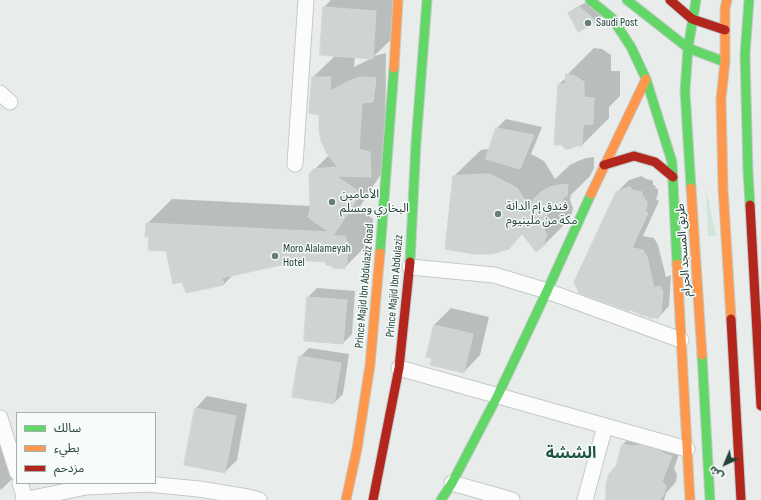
<!DOCTYPE html>
<html>
<head>
<meta charset="utf-8">
<style>
  body { margin:0 }
  #map { position:relative; width:761px; height:500px; overflow:hidden; background:#e8edeb; font-family:"Sofia Sans Condensed","Noto Sans Arabic",sans-serif }
  canvas { display:block }
  .legend { position:absolute; left:16px; top:412px; width:140px; height:72px; box-sizing:border-box; background:#f7fbf9; border:1px solid #a3b1ad; margin:0; padding:5px 7px; list-style:none; font-size:12px; color:#24423a }
  .legend li { display:flex; align-items:center; gap:8px; height:20px }
  .legend b { width:20px; border:1px solid #a3b1ad }
  .north { position:absolute; left:705px; top:444px; width:40px; height:40px; -webkit-text-stroke:3px #f7fbf9; paint-order:stroke; rotate:224deg; font-size:11px; font-weight:700; line-height:16px; text-align:center; color:#24423a }
  .north::after { content:''; display:block; margin:auto; width:14px; height:18px; background:#24423a; clip-path:polygon(50% 0,100% 100%,50% 72%,0 100%) }
</style>
</head>
<body>
<div id="map">
<canvas width="761" height="500"></canvas>
<ul class="legend">
<li><b style="height:5px;background:#63d668"></b>سالك</li>
<li><b style="height:5px;background:#ff974d"></b>بطيء</li>
<li><b style="height:5px;background:#b3261e"></b>مزدحم</li>
</ul>
<div class="north">ش</div>
</div>
<script>
const ctx = document.querySelector('canvas').getContext('2d');
ctx.lineJoin = 'round';
function fillPath(path, color) { ctx.fillStyle = color; ctx.fill(path, 'evenodd'); }
function stroke(path, color, width, dash) { ctx.strokeStyle = color; ctx.lineWidth = width; ctx.lineCap = dash ? 'butt' : 'round'; ctx.setLineDash(dash || []); ctx.stroke(path); }
function label(font, color, halo, rows, align = 'center') {
  ctx.font = font + ' "Sofia Sans Condensed","Noto Sans Arabic",sans-serif'; ctx.lineWidth = 3; ctx.setLineDash([]); ctx.textBaseline = 'middle'; ctx.strokeStyle = halo; ctx.fillStyle = color; for (const [text, x, y, turn = 0] of rows) {
    ctx.save(); ctx.translate(x, y); ctx.rotate((+turn || 0) * Math.PI / 180); ctx.textAlign = isNaN(turn) ? turn : align; if (halo) ctx.strokeText(text, 0, 0); ctx.fillText(text, 0, 0); ctx.restore();
  }
}
const green = new Path2D(`
  M706 189 716 236H708Z`);
const shadow = new Path2D(`
  M331 0H400L398 33 374 56 386 53 385 168 357 211H371L370 218H373L372 237 369 239V243L344 268 327 261 297 259 295 261 233 275 223 285 183 281 167 250 150 236 147 224 172 199 311 206 314 170 329 155 313 77 336 55 324 7ZM355 56 372 58 354 67ZM354 148 368 151V152L354 150Z
  M587 2 602 16 597 21 578 31 569 14 575 8Z
  M594 48 602 49 611 55V71H620V96L609 107V118L582 145 559 84 567 77V75Z
  M506 119 542 127 531 154 544 161 555 179 570 165 578 161 586 158 594 157V168L590 176 571 195 570 200 573 208 571 218 544 245 522 234 508 248 453 177 481 150 490 149 497 128Z
  M642 176 644 178 653 181V185L656 186 655 188 658 189V194L656 199 659 201 643 236 654 238 658 245 666 277 671 275 669 306 658 318 644 314 617 192 629 180Z
  M317 288 355 291 352 334 343 343 305 340 308 297Z
  M451 308 489 317 480 355 464 372 427 356 434 325Z
  M309 348 349 354 343 394 334 403 300 357Z
  M207 396 247 404 237 460 225 472 185 464 196 408Z
  M0 416 15 476 3 488 0 490Z
  M635 433 682 444 674 469 677 474 676 482 666 493 664 500H605L617 467 623 444Z`);
const building = new Path2D(`
  M323 7 376 11 373 59 320 55Z
  M580 7 597 22 578 32 568 13Z
  M566 74 575 76 584 82V97L594 98 593 124 583 125 582 146H576L570 149H565L562 145H554L558 84H565Z
  M312 77H331L330 91 349 81 360 77 376 78 373 102 362 103 359 150 370 152 371 177 336 176 361 193 333 236H346V242H348L347 263H345V269L332 268V266L326 265V262L295 260V262L222 278 224 285 186 293 182 282 173 284 166 251 148 250 149 237H145L146 223 329 232 308 217 310 211 309 174 313 169 338 167 327 154 321 141 319 130V115L309 113Z
  M496 128 534 135 520 169 486 159Z
  M490 174 517 188 528 205 541 192 550 187 559 185 568 184 567 196 563 197V204L554 205 550 210 545 218 543 227 547 236 544 241 545 245 536 252 522 234 509 249 492 254H473L445 249 453 176Z
  M630 187 632 190 642 192V196L645 198 644 200 647 201V206L645 211 648 213 632 248 643 250 647 257 654 288 660 286 663 292 661 311 658 319 654 317 652 319 644 315 643 316 631 310 629 311 618 307 579 293 574 282 616 192Z
  M307 297 347 300 343 344 304 341Z
  M434 325 473 334 464 373 430 365 432 359 426 357Z
  M299 356 341 363 334 404 292 397Z
  M195 408 236 416 225 473 184 465Z
  M622 444 632 446 641 445 659 450 665 454 672 456 662 481 666 486 664 494 660 500H606V485L609 474 616 466Z`);
const street = new Path2D(`
  M0 93 10 102
  M295 164 306 0
  M410 267 494 275 547 291 681 340
  M399 368 687 449
  M0 418 17 472
  M20 483 25 499
  M452 483 512 500
  M23 500 86 487 147 484 199 489 248 497 259 500
  M585 500 605 426`);
const fast = new Path2D(`
  M590 0 612 18 631 47 646 79 672 162 677 264
  M627 0 688 48 725 62
  M749 0 745 55 748 172 750 205
  M691 188 685 91 688 48 696 0
  M380 253 394 68
  M410 262 416 143 427 0
  M702 355 710 500
  M441 500 452 483 498 395 547 291 591 194`);
const slow = new Path2D(`
  M727 0 725 8V62L721 99 723 188 731 319
  M394 68 398 0
  M691 188 702 355
  M591 194 646 79
  M677 264 690 500
  M346 500 357 449 370 365 380 253`);
const jam = new Path2D(`
  M670 0 692 19 725 30
  M604 165 634 156 655 162 673 177
  M750 205 761 406
  M731 319 741 500
  M373 500 399 368 410 262`);
const markers = [
  [588,23,4,"#697e78"],
  [332,202,4,"#697e78"],
  [498,214,4,"#697e78"],
  [275,256,4,"#697e78"]
];
const poiNames = [
  ["Saudi Post",596,23],
  ["الأمامين",340,195],
  ["البخاري ومسلم",340,209],
  ["فندق إم الدانة",506,207],
  ["مكة من ملينيوم",506,221],
  ["Moro Alalameyah",283,249],
  ["Hotel",283,263]
];
const streetNames = [
  ["طريق المسجد الحرام",684,250,-94],
  ["Prince Majid Ibn Abdulaziz Road",365,286,-85],
  ["Prince Majid Ibn Abdulaziz",395,286,-85]
];
const districtNames = [
  ["الششة",571,454]
];
fillPath(green, '#d1e6d8');
fillPath(shadow, '#0003');
fillPath(building, '#cfd4d2');
stroke(building, '#d1d6d4', 1);
stroke(street, '#c5cac8', 17);
stroke(fast, '#c3cbc8', 11);
stroke(slow, '#c3cbc8', 11);
stroke(jam, '#c3cbc8', 11);
stroke(street, '#fcfcfc', 15);
stroke(fast, '#63d668', 9);
stroke(slow, '#ff974d', 9);
stroke(jam, '#b3261e', 9);
for (const [x, y, r, color] of markers) { const dot = new Path2D(); dot.arc(x, y, r, 0, 2 * Math.PI); ctx.fillStyle = color; ctx.fill(dot); stroke(dot, '#f7fbf9', 1.5); }
label('12px', '#24423a', '#f7fbf9', poiNames, 'left');
label('12px', '#24423a', '#f7fbf9', streetNames);
label('bold 16px', '#1f5548', '#f7fbf9', districtNames);
</script>
</body>
</html>
